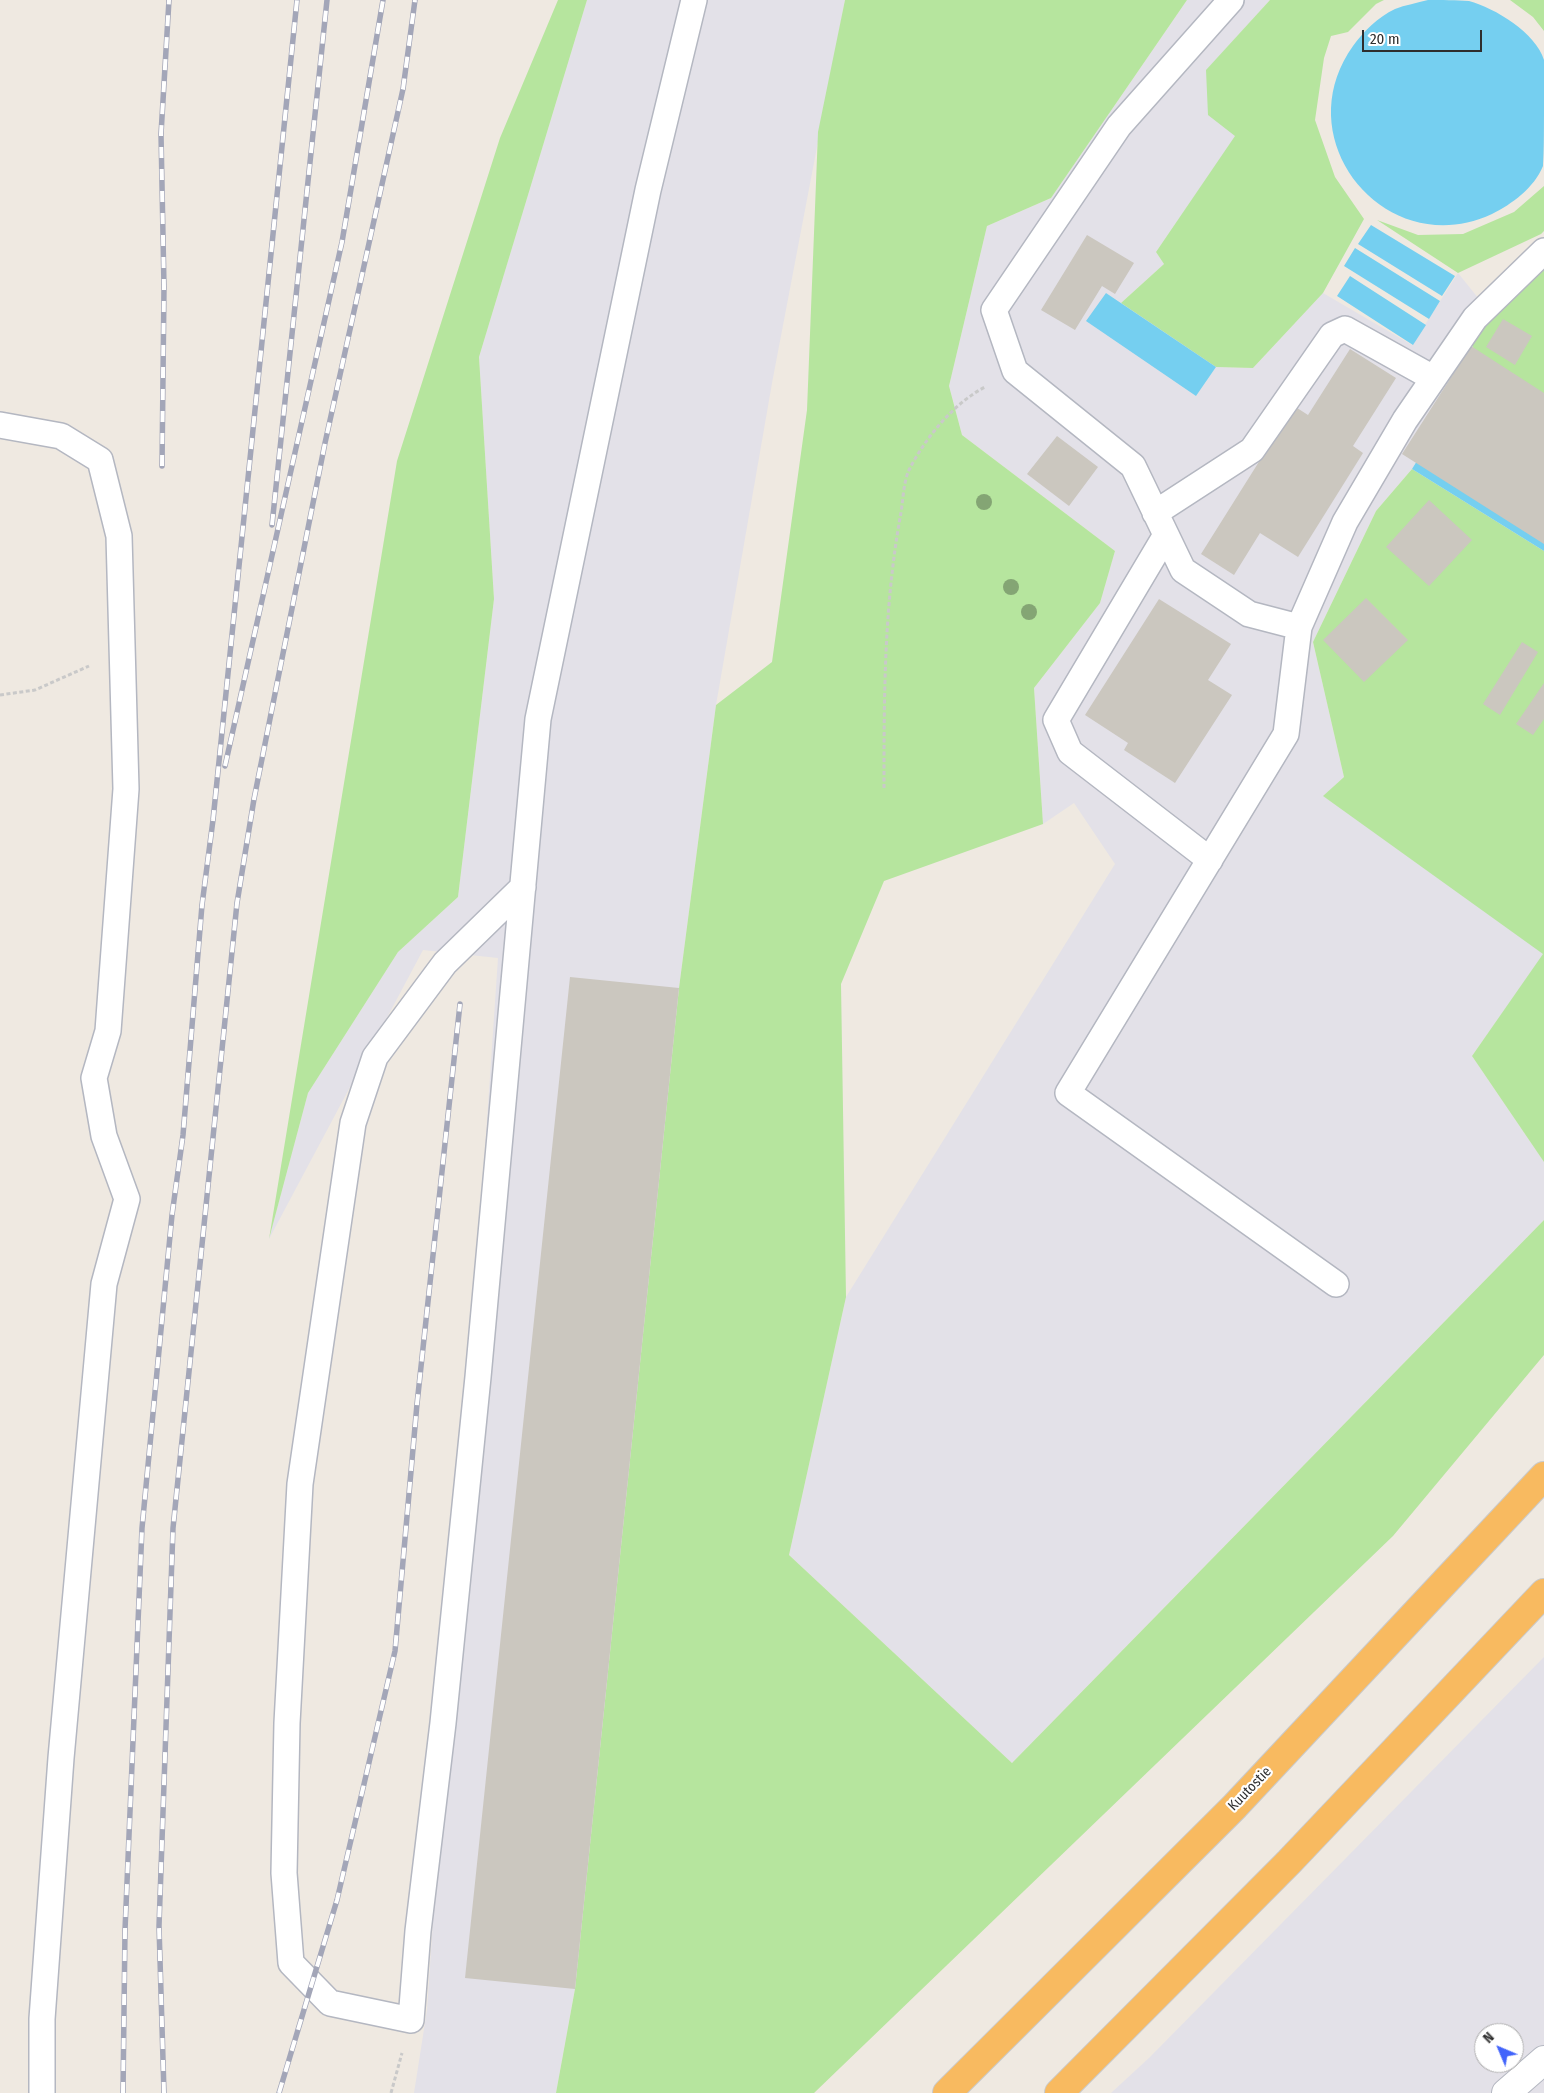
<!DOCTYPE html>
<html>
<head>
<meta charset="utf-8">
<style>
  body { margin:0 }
  #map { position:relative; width:1544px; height:2093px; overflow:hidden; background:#efe9e1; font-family:"Fira Sans Condensed",sans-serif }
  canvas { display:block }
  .north { position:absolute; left:1474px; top:2023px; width:50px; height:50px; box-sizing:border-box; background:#fff; border:1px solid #ababab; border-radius:50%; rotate:315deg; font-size:14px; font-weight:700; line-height:20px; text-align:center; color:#2e2e2e }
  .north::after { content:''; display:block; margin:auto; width:18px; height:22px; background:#4264fb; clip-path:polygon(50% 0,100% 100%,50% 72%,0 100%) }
  .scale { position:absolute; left:1362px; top:30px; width:120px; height:22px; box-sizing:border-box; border:2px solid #2e2e2e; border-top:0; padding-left:6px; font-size:15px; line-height:18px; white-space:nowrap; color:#2e2e2e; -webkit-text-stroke:4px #fff; paint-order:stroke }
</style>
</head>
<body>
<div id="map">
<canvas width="1544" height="2093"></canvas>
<div class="north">N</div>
<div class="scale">20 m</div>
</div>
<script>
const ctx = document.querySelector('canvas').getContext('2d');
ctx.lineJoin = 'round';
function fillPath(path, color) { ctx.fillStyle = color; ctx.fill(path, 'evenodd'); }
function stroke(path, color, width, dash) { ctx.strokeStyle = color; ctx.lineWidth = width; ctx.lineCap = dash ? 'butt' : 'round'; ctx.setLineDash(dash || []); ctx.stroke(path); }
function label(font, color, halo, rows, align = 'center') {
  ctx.font = font + ' "Fira Sans Condensed",sans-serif'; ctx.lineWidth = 4.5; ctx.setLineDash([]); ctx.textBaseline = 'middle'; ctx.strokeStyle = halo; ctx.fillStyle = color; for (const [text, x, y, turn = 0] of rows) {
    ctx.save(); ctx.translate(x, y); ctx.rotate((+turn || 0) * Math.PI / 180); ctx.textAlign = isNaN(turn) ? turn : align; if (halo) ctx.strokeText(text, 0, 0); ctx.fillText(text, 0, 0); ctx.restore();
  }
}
const industrial = new Path2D(`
  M587 0H845L772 383 716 705 679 988 575 1989 556 2093H414L427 2010 498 958 423 950 269 1239 308 1093 398 952 458 897 494 599 479 357Z
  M1187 0H1270L1207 70 1236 136 1156 252 1164 264 1121 303 1106 293 1196 396 1216 367 1253 368 1323 293 1412 345 1458 273 1491 314 1478 358 1412 469 1376 511 1313 642 1344 777 1324 796 1544 954 1472 1056 1544 1162V1220L1012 1763 789 1555 846 1297 1115 864 1074 803 1043 824 1034 688 1100 603 1115 551 962 435 949 386 987 226 1051 198Z
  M1544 1657V2093H1111L1150 2057ZM1484 2033H1514V2063H1484Z`);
const green = new Path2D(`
  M558 0H587L479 357 494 599 458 897 398 952 308 1093 269 1239 397 461 500 138Z
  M845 0H1187L1051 198 987 226 949 386 962 435 1115 551 1100 603 1034 688 1043 824 884 881 841 984 846 1297 789 1555 1012 1763 1544 1220V1355L1393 1536 814 2093H556L575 1989 679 988 716 705 772 662 807 410 818 132Z
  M1270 0H1384L1376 4 1348 32 1331 36 1324 58 1315 120 1335 177 1364 219 1323 293 1253 368 1216 367 1121 303 1164 264 1156 252 1235 136 1208 115 1206 70Z
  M1510 0H1544V31L1533 17Z
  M1544 186V231L1541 234 1458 273 1377 220 1418 235 1463 234 1514 212Z
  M1544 267V399L1478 358 1472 345 1491 314Z
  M1412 469 1544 551V1162L1472 1056 1543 954 1323 796 1344 777 1313 642 1376 511Z`);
const water = new Path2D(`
  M1428 0C1441 0 1457 0 1469 1 1495 8 1536 33 1544 60 1544 73 1544 99 1544 113 1544 127 1544 154 1543 166 1534 188 1512 204 1492 214 1387 263 1285 141 1353 46 1363 32 1378 17 1395 9 1405 5 1417 3 1428 0Z
  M1371 225 1455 276 1442 296 1358 244Z
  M1355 248 1440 301 1429 319 1344 266Z
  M1350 276 1426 325 1413 345 1337 296Z
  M1106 293 1216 367 1196 396 1086 321Z
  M1434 433 1544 501V551L1412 469Z`);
const building = new Path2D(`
  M1087 235 1134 263 1115 294 1102 286 1075 330 1041 310Z
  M1503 319 1532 336 1515 365 1486 347Z
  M1471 346 1544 393V544L1402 454Z
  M1350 349 1396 378 1353 446 1363 453 1298 557 1260 533 1234 575 1201 554 1294 406 1308 415Z
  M1057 436 1098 467 1069 506 1027 474Z
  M1429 500 1472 540 1429 586 1386 547Z
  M1366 598 1408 640 1364 682 1323 640Z
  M1159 599 1231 644 1208 680 1232 695 1175 783 1124 750 1128 743 1085 715Z
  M1522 642 1538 652 1500 715 1483 704Z
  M1544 683V719L1533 735 1516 724Z
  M570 977 679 988 575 1989 465 1978Z`);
const path = new Path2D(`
  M0 695 35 690 89 666
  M884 788C884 697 884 608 900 518 903 504 903 483 909 470 925 438 954 403 985 387
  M391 2093 402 2053`);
const service = new Path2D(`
  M1231 0 1119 126 994 310 1015 371 1133 466 1183 570 1249 614 1299 627
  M0 425 61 436 100 460 119 536 126 789 108 1031 94 1078 104 1136 127 1199 104 1284 61 1758 42 2019V2093
  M1155 513 1252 450 1332 335 1345 329 1433 378
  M1166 535 1056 720 1070 752 1210 860
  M523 887 445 963 375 1057 353 1123 300 1484 287 1723 284 1873 291 1963 330 2003 411 2020 418 1931 443 1723 478 1377 538 719 648 190 694 0
  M1336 1284 1068 1093 1286 734 1299 627 1345 522 1405 420 1475 318 1544 251`);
const secondary = new Path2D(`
  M1506 2093 1544 2060`);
const trunk = new Path2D(`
  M947 2093 1235 1806 1544 1476
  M1059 2093 1289 1862 1544 1593`);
const rail = new Path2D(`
  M162 466 164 287 161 134 169 0
  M272 525 327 0
  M225 766 342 242 383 0
  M123 2093 125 1930 142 1528 172 1215 183 1135 202 905 213 820 297 0
  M164 2093 159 1926 173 1528 237 903 254 799 325 443 403 89 415 0
  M279 2093 337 1900 395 1651 417 1404 460 1004`);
const trees = [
  [984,502],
  [1011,587],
  [1029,612]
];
const streetNames = [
  ["Kuutostie",1250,1789,-46]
];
fillPath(industrial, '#e3e1e8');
fillPath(green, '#b6e59e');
fillPath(water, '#75cff0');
fillPath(building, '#cbc7bf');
stroke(service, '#b4b7c1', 28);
stroke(secondary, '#b4b7c1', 30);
stroke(trunk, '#c9c9c9', 30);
stroke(path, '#c9c9c9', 3, [4, 2.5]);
stroke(service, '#fff', 25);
stroke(secondary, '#fff', 28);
stroke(trunk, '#f8ba60', 28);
stroke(rail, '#a3a6b8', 5.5);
stroke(rail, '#fff', 4, [11]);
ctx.fillStyle = '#84a574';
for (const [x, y] of trees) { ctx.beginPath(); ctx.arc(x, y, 8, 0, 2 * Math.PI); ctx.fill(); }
label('14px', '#2e2e2e', '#fff', streetNames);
</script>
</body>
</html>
